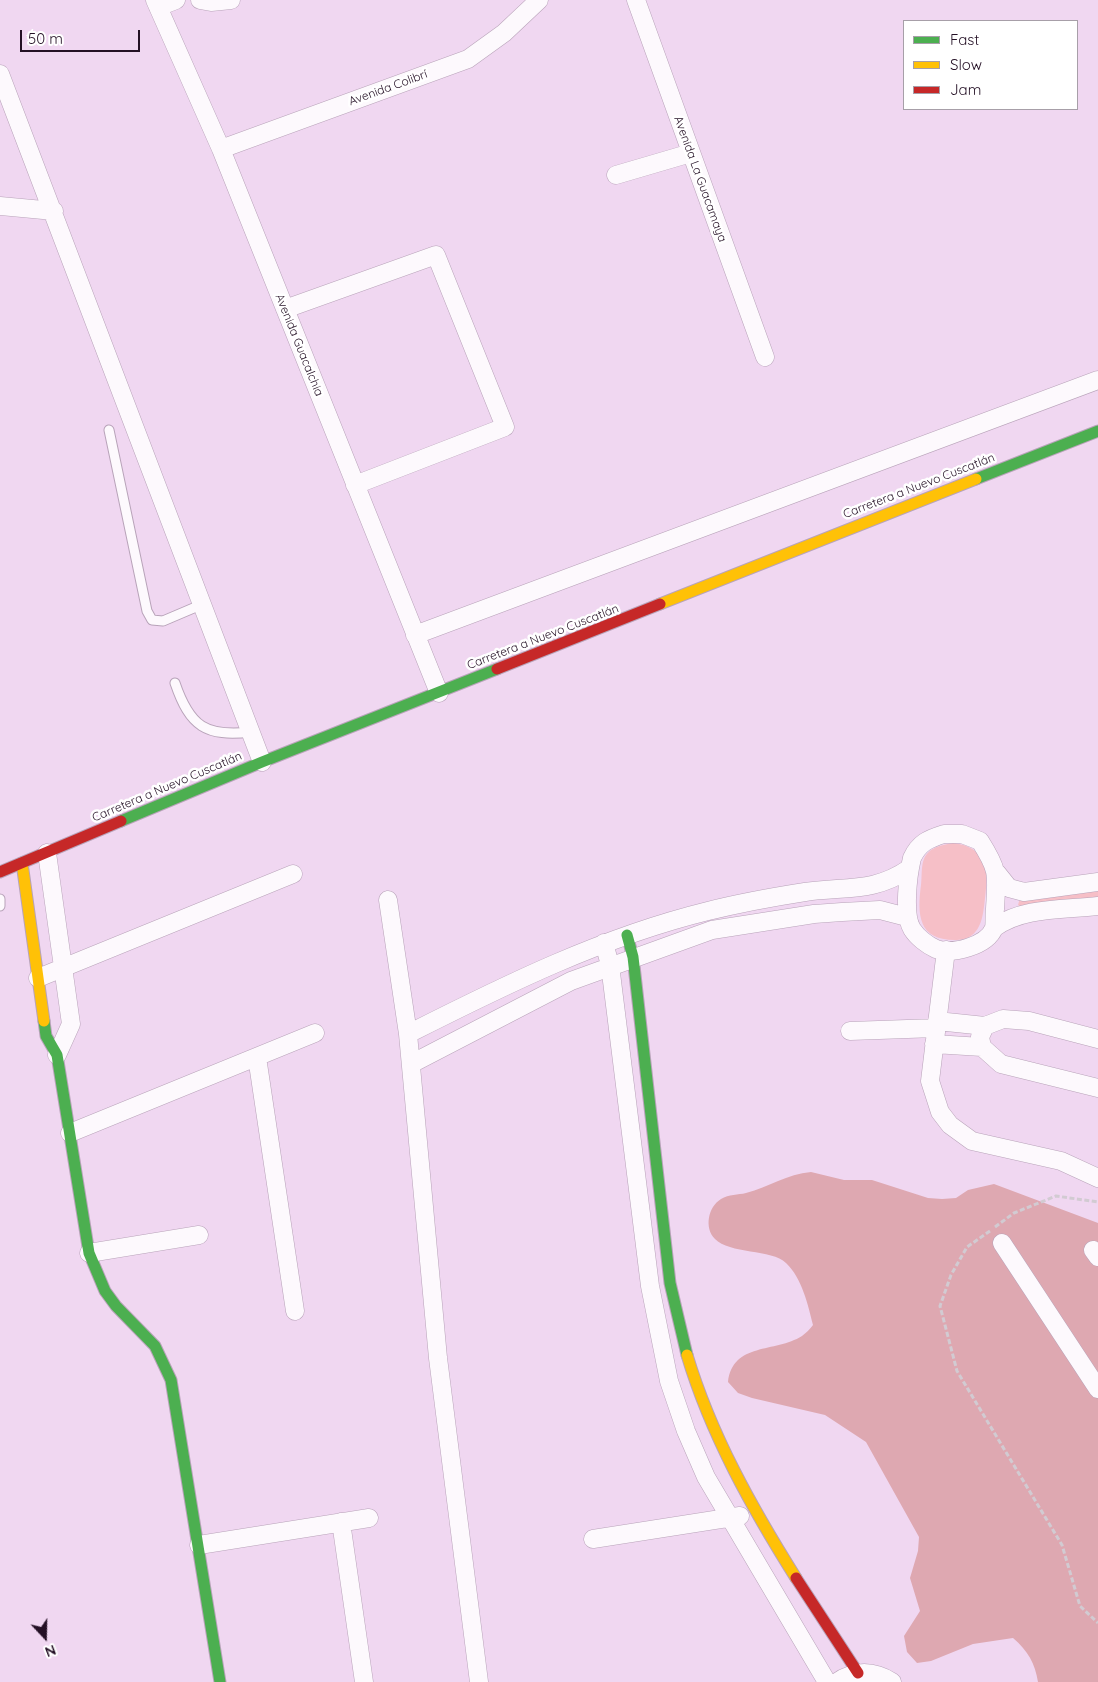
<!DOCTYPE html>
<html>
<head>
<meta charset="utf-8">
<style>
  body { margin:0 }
  #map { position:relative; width:1098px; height:1682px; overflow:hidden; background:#f0d7f1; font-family:Quicksand,sans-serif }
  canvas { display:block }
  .legend { position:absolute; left:903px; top:20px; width:175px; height:90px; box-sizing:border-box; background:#fff; border:1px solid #a79fa8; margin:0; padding:6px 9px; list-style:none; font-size:15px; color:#241025 }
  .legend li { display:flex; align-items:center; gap:10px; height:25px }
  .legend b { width:25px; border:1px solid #a79fa8 }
  .north { position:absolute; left:20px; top:1612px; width:50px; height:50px; -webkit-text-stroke:4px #fff; paint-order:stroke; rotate:159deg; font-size:14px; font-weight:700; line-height:20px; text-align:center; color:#241025 }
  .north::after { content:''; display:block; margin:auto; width:18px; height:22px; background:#241025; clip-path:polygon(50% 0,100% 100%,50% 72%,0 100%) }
  .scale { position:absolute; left:20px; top:30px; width:120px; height:22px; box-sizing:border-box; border:2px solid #241025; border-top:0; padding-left:6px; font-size:15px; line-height:18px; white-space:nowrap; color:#241025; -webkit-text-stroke:4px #fff; paint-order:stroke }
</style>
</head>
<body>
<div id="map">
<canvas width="1098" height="1682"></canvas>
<ul class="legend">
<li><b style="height:6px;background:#4caf50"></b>Fast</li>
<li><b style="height:6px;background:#ffc107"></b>Slow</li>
<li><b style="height:6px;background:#c62828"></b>Jam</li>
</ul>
<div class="north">N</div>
<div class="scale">50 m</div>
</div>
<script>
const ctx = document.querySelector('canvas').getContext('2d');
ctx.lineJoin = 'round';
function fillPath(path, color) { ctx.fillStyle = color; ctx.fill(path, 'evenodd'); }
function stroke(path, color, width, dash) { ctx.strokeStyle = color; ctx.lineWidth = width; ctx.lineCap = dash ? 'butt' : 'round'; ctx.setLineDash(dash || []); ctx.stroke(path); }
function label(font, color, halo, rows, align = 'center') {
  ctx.font = font + ' Quicksand,sans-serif'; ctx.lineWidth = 5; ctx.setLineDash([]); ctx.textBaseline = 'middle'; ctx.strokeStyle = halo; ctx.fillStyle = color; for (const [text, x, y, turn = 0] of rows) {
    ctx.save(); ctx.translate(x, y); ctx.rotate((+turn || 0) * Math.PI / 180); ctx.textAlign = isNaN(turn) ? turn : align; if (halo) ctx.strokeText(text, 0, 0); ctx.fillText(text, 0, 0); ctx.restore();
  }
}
const green = new Path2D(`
  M953 843C987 847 989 870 985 898 983 917 981 939 957 940 918 941 917 915 921 885 922 877 921 866 924 859 929 847 942 845 953 843Z
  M1098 888V897L1021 907 1018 905 1020 898Z`);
const forest = new Path2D(`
  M811 1172 844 1180H872L928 1198 942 1199 956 1198 968 1190 994 1184 1098 1223V1682H1038C1035 1663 1028 1651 1013 1638L973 1644 931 1661 917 1663 907 1652 904 1636 920 1611 910 1578 918 1551 919 1537 866 1442 825 1415 752 1398 738 1393 728 1382C733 1342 775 1353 802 1336 806 1333 810 1329 813 1325 808 1305 802 1278 786 1263 772 1249 729 1254 715 1239 704 1228 708 1207 721 1199 729 1194 738 1195 746 1193 769 1187 787 1174 811 1172Z`);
const path = new Path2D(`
  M995 1227 1014 1213 1056 1196 1098 1202
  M990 1231 967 1247 951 1275 940 1306 957 1371 1062 1545 1080 1606 1098 1623`);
const lane = new Path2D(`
  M109 430 147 611 152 620 163 621 203 604
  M175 683C190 727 206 737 251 732
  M0 899V906`);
const street = new Path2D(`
  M155 0 221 149 439 693
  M200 0 211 2 231 0
  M636 0 765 357
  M158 7 176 0
  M0 74 262 762
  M221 149 468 59 504 33 539 0
  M616 175 691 153
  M0 206 54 211
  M285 309 436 255 505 427 355 485
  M415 635 1098 380
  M944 834H962L980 841C999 871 997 874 995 909 994 915 995 923 994 928 987 946 952 955 936 949 927 945 917 937 912 929 903 914 908 875 912 858 919 843 928 839 944 834Z
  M47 853 71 1024 57 1055
  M997 873 1009 888 1024 892 1098 882
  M388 900 408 1034 438 1358 479 1682
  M994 928C1022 907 1064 910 1098 906
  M604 943 610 965 650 1286 669 1381 686 1431 706 1477 827 1682
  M946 950 930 1081 940 1112 950 1125 972 1141 1061 1161 1098 1178
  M38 978 293 874
  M937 1021 985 1026 1003 1019 1029 1021 1098 1039
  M985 1026 980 1037 982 1047 1001 1064 1098 1088
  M850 1031 936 1028
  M408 1034C505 985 602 937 708 911 740 903 773 897 805 892 846 886 874 893 910 868
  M934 1044 982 1047
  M257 1057 295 1311
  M411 1064 571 981 712 930 814 914 842 912 880 910 907 917
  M70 1133 315 1033
  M1002 1243 1098 1389
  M1093 1250 1098 1257
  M89 1253 199 1235
  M341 1522 364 1682
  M593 1539 740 1516
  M199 1545 369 1518
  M837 1682C854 1670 874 1670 892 1682`);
const fast = new Path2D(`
  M976 479 1098 431
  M121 821 262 762 497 669
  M627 935 633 957 670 1283 687 1355
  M44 1021 46 1036 57 1055 89 1253 105 1291 116 1306 155 1346 171 1380 220 1682`);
const slow = new Path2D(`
  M660 604 976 479
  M22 863 44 1021
  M687 1355C711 1435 752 1508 796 1578`);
const jam = new Path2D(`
  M497 669 660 604
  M0 872 121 821
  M796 1578 858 1673`);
const streetNames = [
  ["Avenida Colibrí",388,88,-20],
  ["Avenida La Guacamaya",700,179,70],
  ["Avenida Guacalchia",299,345,68],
  ["Carretera a Nuevo Cuscatlán",919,486,-21],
  ["Carretera a Nuevo Cuscatlán",543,637,-21],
  ["Carretera a Nuevo Cuscatlán",167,787,-23]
];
fillPath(green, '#f6bfc7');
fillPath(forest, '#dea8b1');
stroke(lane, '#b8a3b9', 11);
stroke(street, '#b8a3b9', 19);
stroke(fast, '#b8a3b9', 13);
stroke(slow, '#b8a3b9', 13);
stroke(jam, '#b8a3b9', 13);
stroke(path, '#d2cbd2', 3, [5, 2.5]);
stroke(lane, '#fdf9fd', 9);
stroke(street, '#fdf9fd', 18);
stroke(fast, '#4caf50', 11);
stroke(slow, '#ffc107', 11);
stroke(jam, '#c62828', 11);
label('12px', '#241025', '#fff', streetNames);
</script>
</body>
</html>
